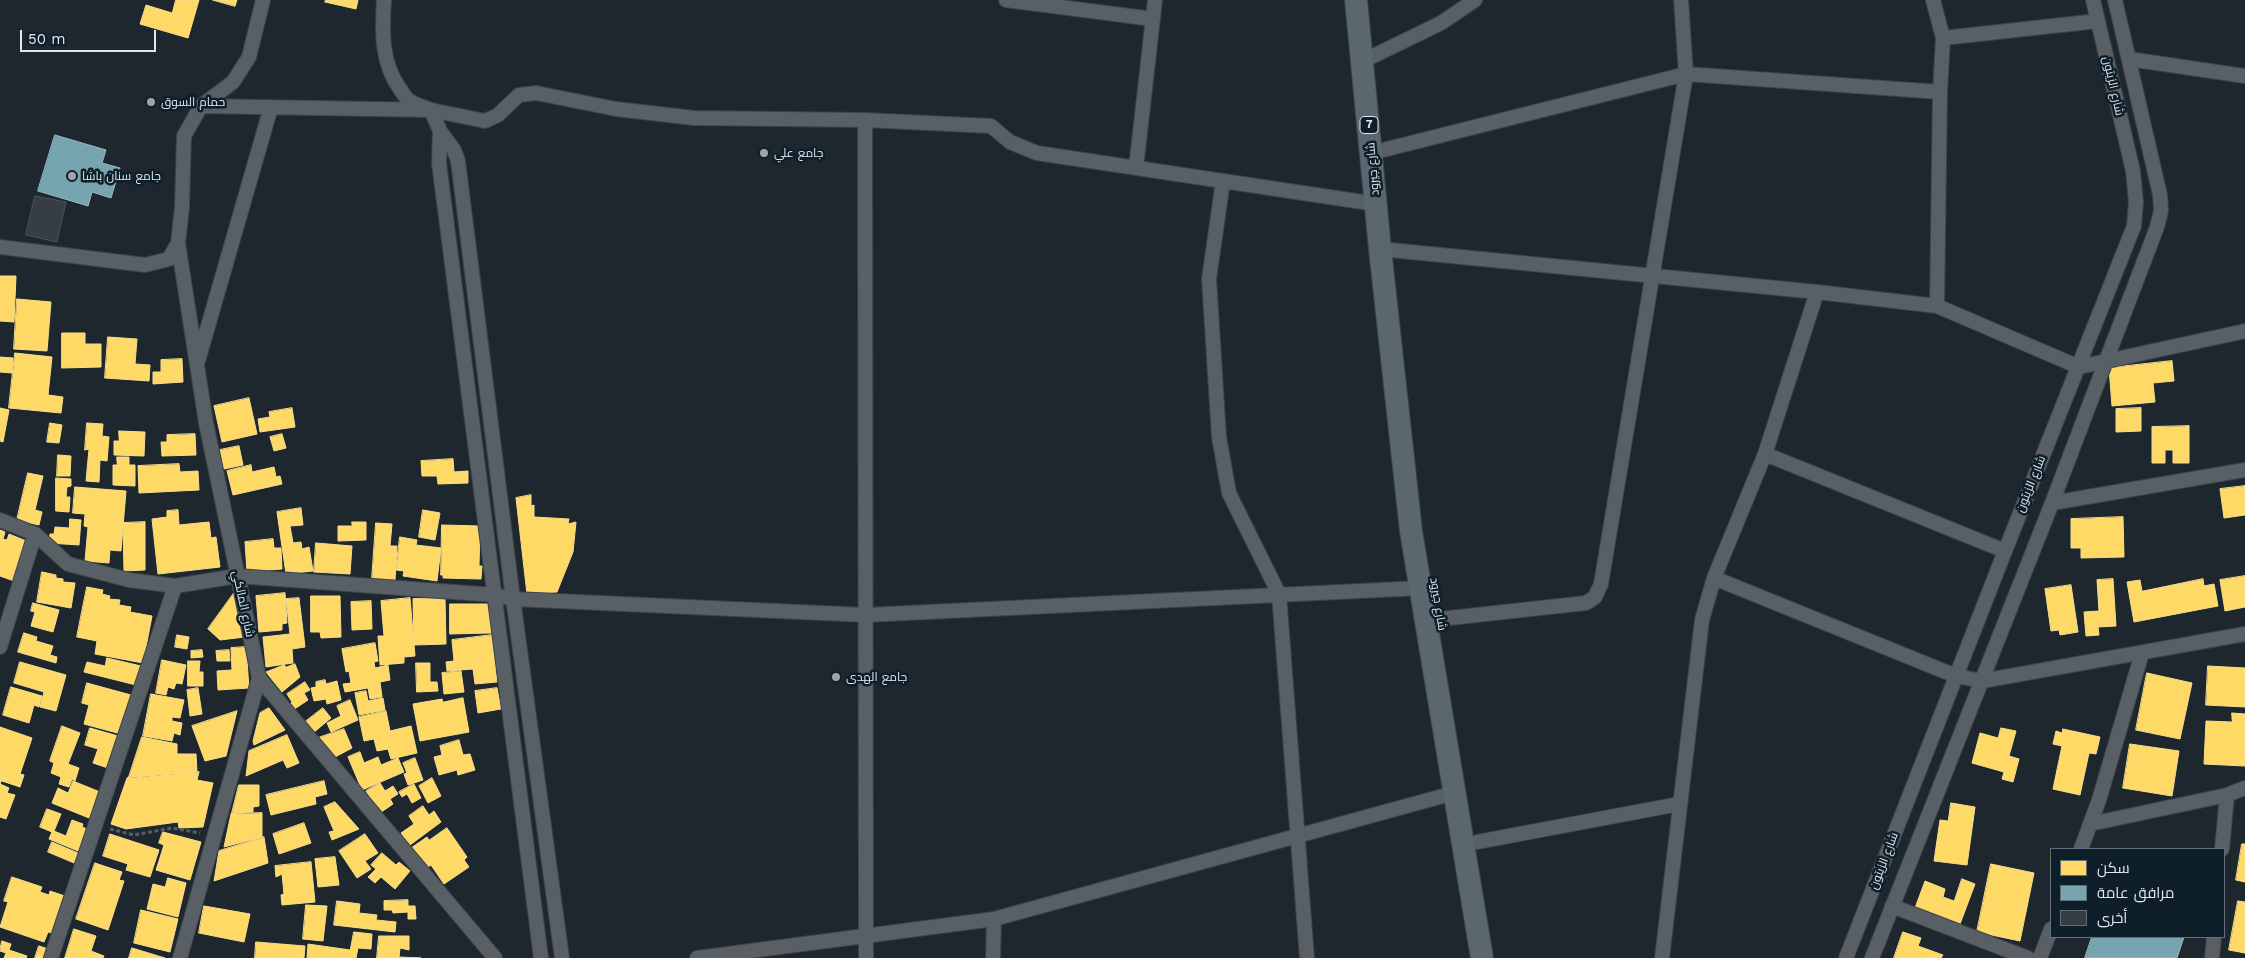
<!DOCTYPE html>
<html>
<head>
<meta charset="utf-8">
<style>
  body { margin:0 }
  #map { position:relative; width:2245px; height:958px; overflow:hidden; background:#1f272e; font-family:"Work Sans",Cairo,sans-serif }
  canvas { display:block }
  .legend { position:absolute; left:2050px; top:848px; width:175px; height:90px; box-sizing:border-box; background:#0f1f2a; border:1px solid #63707a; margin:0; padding:6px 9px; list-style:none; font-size:15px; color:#e0e9f1 }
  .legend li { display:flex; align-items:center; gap:10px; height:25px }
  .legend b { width:25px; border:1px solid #63707a }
  .scale { position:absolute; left:20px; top:30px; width:136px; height:22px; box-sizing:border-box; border:2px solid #e0e9f1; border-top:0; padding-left:6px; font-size:15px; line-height:18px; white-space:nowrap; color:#e0e9f1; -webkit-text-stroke:4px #0f1f2a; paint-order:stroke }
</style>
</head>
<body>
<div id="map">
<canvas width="2245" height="958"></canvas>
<ul class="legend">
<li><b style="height:14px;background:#ffd966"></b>سكن</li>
<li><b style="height:14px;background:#76a5af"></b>مرافق عامة</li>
<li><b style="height:14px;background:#373e43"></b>أخرى</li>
</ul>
<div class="scale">50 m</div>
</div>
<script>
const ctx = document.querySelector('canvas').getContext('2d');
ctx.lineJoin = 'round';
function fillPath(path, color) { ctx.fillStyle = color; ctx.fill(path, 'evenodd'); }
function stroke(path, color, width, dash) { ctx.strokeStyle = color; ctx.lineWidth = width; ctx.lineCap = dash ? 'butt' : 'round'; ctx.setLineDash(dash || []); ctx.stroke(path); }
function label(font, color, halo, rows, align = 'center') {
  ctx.font = font + ' "Work Sans",Cairo,sans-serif'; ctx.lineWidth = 5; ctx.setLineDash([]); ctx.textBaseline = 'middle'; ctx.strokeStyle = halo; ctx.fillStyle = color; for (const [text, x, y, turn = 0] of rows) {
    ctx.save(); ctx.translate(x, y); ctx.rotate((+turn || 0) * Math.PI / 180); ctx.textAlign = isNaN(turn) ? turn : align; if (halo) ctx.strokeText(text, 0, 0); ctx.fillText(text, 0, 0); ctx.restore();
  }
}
const homes = new Path2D(`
  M176 0H199L188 38 140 24 146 5 172 13Z
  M213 0H237L235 6Z
  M326 0H358L356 9 325 2Z
  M0 276H16L14 322 0 321Z
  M17 299 51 302 47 351 14 349Z
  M62 333H85V344H101V367L62 368Z
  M108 337 137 339 135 364 150 365 149 381 105 378Z
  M15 353 52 357 48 395 63 397 61 413 9 408Z
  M0 357 13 358 12 373 0 372Z
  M182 359 183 382 153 384V372H161V360Z
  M2172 361 2174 381 2153 383 2155 402 2112 406 2109 368Z
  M249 398 257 434 222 442 214 406Z
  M0 408 9 410 3 442 0 441Z
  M292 408 295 427 260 432 258 419 270 417 269 412Z
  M2141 408V431L2116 432V409Z
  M50 423 62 425 59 443 47 442Z
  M87 423 103 424 102 436 109 437 107 461 100 460 99 482 86 481 89 449 85 450Z
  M2189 426V463H2173V450H2165V463H2152V427Z
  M119 431 145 432 144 456 114 455V441H119Z
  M195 434 196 455 162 456 161 442H167V435Z
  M282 434 286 448 274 451 270 437Z
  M239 446 243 465 224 469 220 450Z
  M58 455 71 456 70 476H57Z
  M117 457H129V465H135V486L113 485V465H117Z
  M453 459 454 472 468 471V483L438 484 437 476H422L421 461Z
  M179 464 180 472 198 471 199 490 139 493 138 466Z
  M251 465 252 472 274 467 276 477 280 476 282 484 233 495 227 471Z
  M28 473 43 476 35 510 42 512 39 525 17 520Z
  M56 478 71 479V486L67 487 66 497H70L69 512 56 511Z
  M2245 486V515L2224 518 2220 489Z
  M75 487 126 491 121 551 110 550 109 563 85 561 88 527 84 526 85 514 73 513Z
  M531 495V506L534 505V517L569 519 568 524 576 522 573 552 557 592 527 594 516 498Z
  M301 508 303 525 290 526 293 543 301 542 302 549 309 547 313 571 286 574 277 512Z
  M178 510 179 525 209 522 211 538 216 537 220 567 158 574 152 519 167 517V511Z
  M423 510 440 513 435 540 419 537Z
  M2123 517 2124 557 2081 558V548H2071V519Z
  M70 519 81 520 79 545 49 543 50 534H54L55 527 69 528Z
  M145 522V570L124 571 123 523Z
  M352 522H366V540L338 541V526H352Z
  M376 523 392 524 390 546H397L395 580 372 579Z
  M442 525 480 526 479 566H482L481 579 443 578V575H441Z
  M0 530 5 532 3 539 7 540 9 534 29 542 14 581 0 576Z
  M400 537 417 540 416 545 441 548 437 581 403 576 404 571 396 570Z
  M273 539 274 548H281L282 569 247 572 245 542Z
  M316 543 352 546 350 574 314 572Z
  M42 572 56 575V578L63 579V582L75 583 71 608 37 602Z
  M2245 576V607L2225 611 2220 580Z
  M2113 579 2116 626 2098 627 2099 635 2086 636 2084 612 2099 611 2097 580Z
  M2203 579 2204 586 2214 584 2218 606 2134 622 2127 582 2140 580 2142 591Z
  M2071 585 2078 632 2060 635 2059 630 2051 631 2045 589Z
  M87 587 103 590 102 594 110 596 109 599 120 600 119 605 131 607 130 612 152 616 143 663 95 654 97 641 77 637Z
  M234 593 245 637 220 640 208 629Z
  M285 593 287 623 282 624V630L259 632 256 596Z
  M311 596H340L341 637 321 638 320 632H311Z
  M299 598 305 647 292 649 293 663 266 667 263 637 290 634 286 599Z
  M410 598 415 656 404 657V663L380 665 378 636H384L381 601Z
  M445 598 446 644 414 645 413 599Z
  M371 601 372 629 352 630 351 602Z
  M33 603 59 610 53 632 31 626 35 612 31 611Z
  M450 604H491V633L450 634Z
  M24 633 37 637 36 641 53 646 50 655 57 657 56 663 18 652Z
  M177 635 189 637 187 649 175 647Z
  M492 635 497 682 475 684 473 669 447 671 446 662 454 661 452 640Z
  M375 643 378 661 374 662 375 668 388 665 390 680 380 682 382 697 370 699 368 688 345 692 343 684 351 683 349 671 346 672 342 649Z
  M246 647 249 688 218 690 217 671 232 670 231 648Z
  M202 650 203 657 191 658V651Z
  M229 650 230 661H217L216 651Z
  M107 658 141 666 136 685 84 672 87 662 105 666Z
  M162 660 186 665 182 684 176 683 174 689 168 687 166 695 156 693Z
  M188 661H200L199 672H203V686H188Z
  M20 662 66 675 56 711 40 707 44 692 14 683Z
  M416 663H430V682H437L438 691 417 692Z
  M295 664 300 677 282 692 266 672 284 665 286 667Z
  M2208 666 2245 668V707L2206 705Z
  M461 671 464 692 444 694 442 673Z
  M2147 673 2192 683 2180 739 2136 730Z
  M325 680 326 684 337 681 341 700 327 704 326 699 314 701 311 688 316 687V682Z
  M305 682 310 690 304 693 308 700 293 710 289 705 292 702 287 694Z
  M87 683 131 695 121 734 84 724 89 705 82 703Z
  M11 687 42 696 39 707 34 705 29 723 3 715Z
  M198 688 202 714 190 716 187 690Z
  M497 688 501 709 478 713 475 691Z
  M366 691 368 701 383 698 385 710 359 715 355 693Z
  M151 694 184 700 180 718 172 717V721L182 723 180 735 174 733 172 741 143 736Z
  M463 698 469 732 420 741 413 704 442 699 443 702Z
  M350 700 358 720 331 732 327 723 341 716 337 706Z
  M269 708 285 730 254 745 253 741 260 713Z
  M323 708 331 718 313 733 305 722Z
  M237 711 226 756 205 761 192 726Z
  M386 711 390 731 411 726 417 753 391 759 388 749 377 751 374 739 364 741 359 717Z
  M2232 713 2245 714V766L2204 764 2206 721 2232 722Z
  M62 726 80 733 68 764 79 768 75 781 72 779 69 787 59 784 61 777 51 773 54 763 50 761Z
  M0 727 32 738 20 774 24 775 20 787 2 781 4 774 0 773Z
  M90 728 118 736 108 768 93 763 98 749 85 745Z
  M2001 728 2016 731 2009 756 2019 759 2013 782 2002 779 2004 772 1972 763 1980 733 1998 738Z
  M344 729 352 748 335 757 318 738Z
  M2063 729 2100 737 2096 754 2089 753 2080 795 2053 789 2062 746 2053 744 2056 731 2062 733Z
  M287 735 299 763 287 768 283 760 246 776 249 751Z
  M142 737 177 744V754H196L197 772 129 777Z
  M459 740 463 755 470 754 475 770 458 775 457 770 439 775 434 757 442 755 440 746Z
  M2130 744 2179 751 2172 796 2123 788Z
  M360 752 364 763 378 757 381 765 398 758 404 772 362 790 348 757Z
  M415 758 423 780 408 785 404 774 407 773 403 763Z
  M199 772 197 780 213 783 203 827 179 828 178 822 126 829 111 824 127 778Z
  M0 773 4 775 0 784 9 788 7 793 15 795 6 819 0 817Z
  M432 778 441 796 428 803 419 786Z
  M73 781 100 792 89 818 52 803 58 788 68 793Z
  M324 781 327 794 315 797 316 804 271 815 266 795Z
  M380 783 385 791 393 786 398 794 390 799 393 804 380 813 366 791Z
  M414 784 421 798 412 803 407 794 402 797 399 792Z
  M239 785H259V806L253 807V812L232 813Z
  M335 802 359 829 332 840 329 832 334 831 324 807Z
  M1951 803 1975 807 1967 865 1934 861 1940 820 1948 821Z
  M423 806 429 815 434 811 441 822 410 845 401 833 414 824 409 816Z
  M47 809 61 814 54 831 66 836 72 820 83 824 82 827 87 829 78 851 49 839 52 832 40 827Z
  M262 813V837L224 847 231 814Z
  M304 823 311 843 279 854 273 834Z
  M447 828 467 857 464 860 469 867 444 884 431 865 425 869 411 848 427 837 429 840Z
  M163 832 201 842 190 880 156 870 164 845 159 843Z
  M110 834 159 850 150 877 126 870 128 864 103 856Z
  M365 834 378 853 365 861 371 869 357 878 339 851Z
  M264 837 268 863 214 881 219 851Z
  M52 842 78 853 74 863 48 852Z
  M2242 844H2245V882L2236 880Z
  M382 853 396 865 399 862 410 871 395 889 381 877 375 883 368 877 376 869 371 865Z
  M335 857 339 885 318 887 315 859Z
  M311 862 315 902 282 905 281 895 284 894 282 874 276 877 275 866Z
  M95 863 122 872 119 880 124 881 108 930 76 919Z
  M1991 864 2034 873 2020 941 1977 932Z
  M12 877 42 887 40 892 49 895 50 891 65 896 52 933 48 932 44 942 0 927 8 902 4 901Z
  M168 878 186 883 178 917 147 909 153 884 165 887Z
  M1962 879 1975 884 1960 924 1915 908 1925 881 1945 889 1943 897 1954 901Z
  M408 900V906H415L416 919H408V912L393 913 392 910H384V901Z
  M337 901 360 904 359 913 377 915 376 920 396 922 395 932 334 925Z
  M2238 901 2245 902V953L2229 950Z
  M306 905 327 906 323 941 303 939Z
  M204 906 250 914 244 942 199 933Z
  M141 910 178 919 170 952 134 943Z
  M74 929 96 936 91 951 104 956 103 958H65Z
  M354 932 372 934 371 949 358 948 356 958H307L308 944 350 950Z
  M1903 932 1921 938 1918 946 1943 955 1941 958H1894Z
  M379 936H409V950L400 948 399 957 421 958H377Z
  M2 941 11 944 9 950 27 956 26 958H4L6 953 0 951Z
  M256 942 305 946 304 958H255Z
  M39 946 48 949 46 958H35Z
  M132 948 165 958H129Z`);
const public = new Path2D(`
  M55 135 106 150 102 163 120 168 111 198 92 192 88 206 38 191Z
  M2092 937H2184L2177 958H2085Z`);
const building = new Path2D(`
  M35 196 66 202 57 242 26 235Z`);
const path = new Path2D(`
  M110 829 134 835 172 828 200 833`);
const minor = new Path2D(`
  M384 0C382 31 381 63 400 89 403 93 406 99 410 101 415 105 425 107 431 110L440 131 454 150 458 161 513 599 562 958
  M1006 0 1153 19
  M1933 0 1943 38 1940 92 1937 306
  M1943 38 2098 21
  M2129 59 2245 76
  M1363 61 1441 23 1475 0
  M201 106 431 110 485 121 498 115 519 95 536 93 616 109 694 118 865 120 991 126 1010 142 1037 153 1376 204
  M865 120 866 958
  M440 131 439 163 541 958
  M1371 153 1686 74 1940 92
  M1136 168 1155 0
  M1223 181 1209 279 1219 437 1229 493 1279 594 1307 958
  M178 243 206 423 259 678 180 958
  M0 247 145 265 169 259 178 243 182 207 184 136 201 106 233 82 249 57 263 0
  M1380 249 1817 292 1937 306 2079 367 2245 331
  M198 361 271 107
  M1765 454 2005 551
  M2052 503 2245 470
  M0 520 35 534 68 564 129 580 175 586 237 576 495 595 513 599 866 615 1421 588
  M1714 578 1956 676 1982 681 2245 634
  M1440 619 1586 603 1595 597 1601 584 1686 74 1681 0
  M0 647 35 534
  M259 678 495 958
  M2090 824 2227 795 2245 788
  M1477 842 1679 804
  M2081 849 2099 800 2142 653
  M2222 849 2227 795
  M1892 906 2028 958
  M51 958 175 586
  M697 958 994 919 1454 793
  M993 958 994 919
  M1662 958 1702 620 1714 578 1765 454 1817 292
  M1846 958 2005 551 2134 226 2136 202 2133 171 2093 0
  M1872 958 2052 503 2157 227 2161 211 2160 195 2115 0
  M2040 958 2051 929
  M2212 958 2214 937`);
const primary = new Path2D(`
  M1356 0 1380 249 1411 531 1482 958`);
const markers = [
  [151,102,5,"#9ca5ad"],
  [764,153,5,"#9ca5ad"],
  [72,176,5,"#9ca5ad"],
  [836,677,5,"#9ca5ad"]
];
const shields = [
  [1369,125,18]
];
const shieldNames = [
  ["7",1369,125]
];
const streetNames = [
  ["شارع الزيتون",2113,86,77],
  ["شارع جيرود",1373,169,-95],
  ["شارع الزيتون",2031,484,-68],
  ["شارع المالكي",243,604,78],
  ["شارع جيرود",1438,604,81],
  ["شارع الزيتون",1884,861,-69]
];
const poiNames = [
  ["حمام السوق",161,102],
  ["جامع علي",774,153],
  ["جامع سنان باشا",82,176],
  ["جامع الهدى",846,677]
];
fillPath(homes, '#ffd966');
stroke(homes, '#f6de90', 1);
fillPath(public, '#76a5af');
stroke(public, '#96b9c3', 1);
fillPath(building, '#373e43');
stroke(building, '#4b5258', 1);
stroke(minor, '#3d434a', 16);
stroke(primary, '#3d434a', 24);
stroke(path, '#575e63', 3, [4, 2.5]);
stroke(minor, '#585f65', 14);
stroke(primary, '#5a676f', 22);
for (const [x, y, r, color] of markers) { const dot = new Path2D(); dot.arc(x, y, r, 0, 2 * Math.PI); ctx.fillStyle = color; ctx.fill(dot); stroke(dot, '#0f1f2a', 2); }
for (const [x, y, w] of shields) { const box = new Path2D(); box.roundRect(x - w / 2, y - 8.5, w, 17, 4); ctx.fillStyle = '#0f1f2a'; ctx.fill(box); stroke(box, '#e0e9f1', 1); }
label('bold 11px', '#e0e9f1', null, shieldNames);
label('12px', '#e0e9f1', '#0f1f2a', streetNames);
label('12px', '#e0e9f1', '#0f1f2a', poiNames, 'left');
</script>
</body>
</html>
